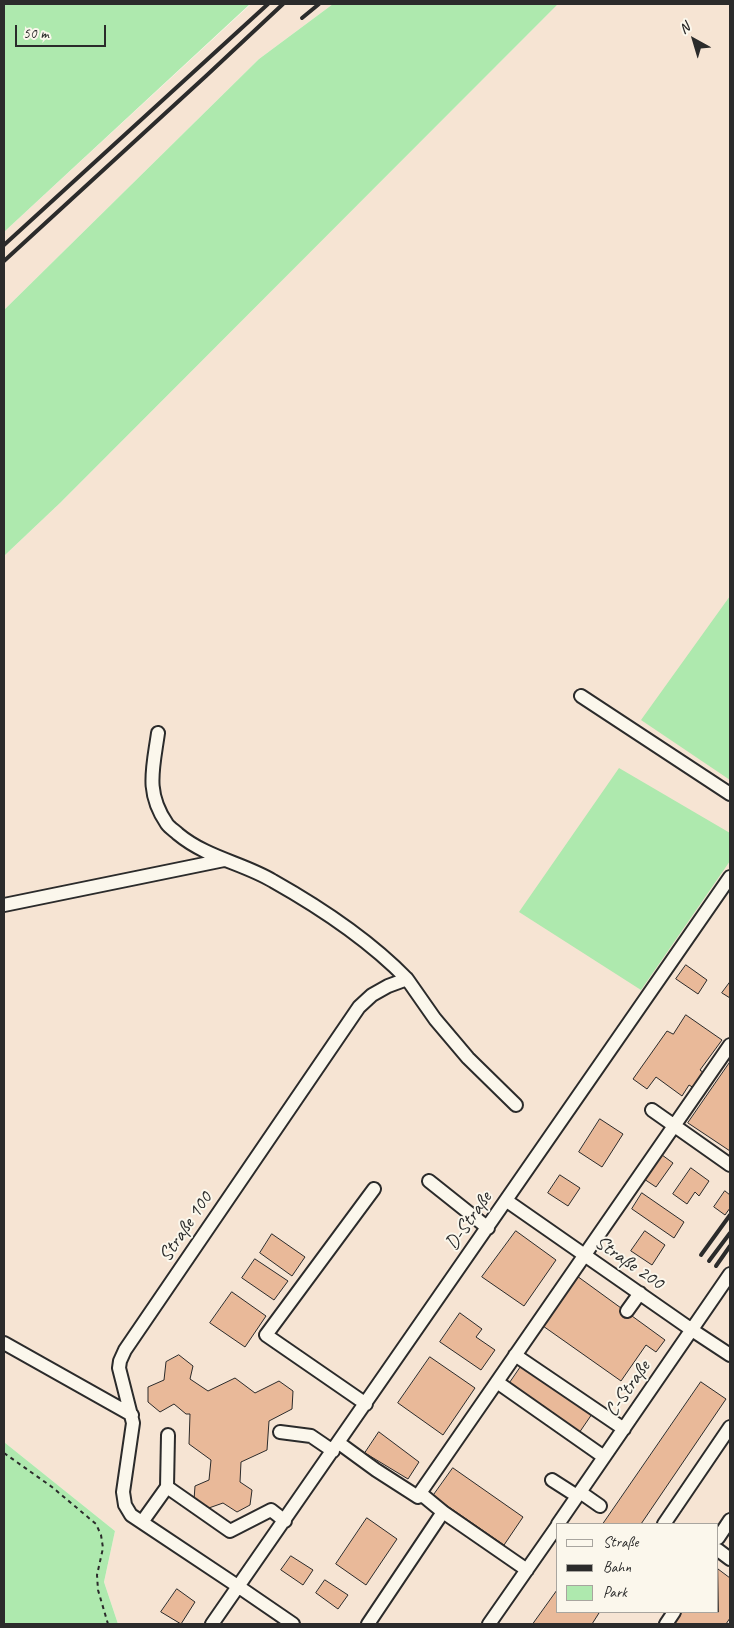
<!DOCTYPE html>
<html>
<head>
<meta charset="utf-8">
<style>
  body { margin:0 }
  #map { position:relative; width:734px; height:1628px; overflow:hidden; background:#fbf7ec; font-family:Caveat,sans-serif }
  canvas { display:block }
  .frame { position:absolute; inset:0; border:5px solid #2b2b2b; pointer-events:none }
  .legend { position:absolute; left:556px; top:1523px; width:162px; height:90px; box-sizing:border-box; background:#fbf7ec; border:1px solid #a8a59f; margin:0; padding:6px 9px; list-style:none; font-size:15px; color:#2b2b2b }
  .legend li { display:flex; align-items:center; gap:10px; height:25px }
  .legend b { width:25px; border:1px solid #a8a59f }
  .north { position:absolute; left:669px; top:15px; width:50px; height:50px; -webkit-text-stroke:4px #fbf7ec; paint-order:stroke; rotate:321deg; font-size:14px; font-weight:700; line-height:20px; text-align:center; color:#2b2b2b }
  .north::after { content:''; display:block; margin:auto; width:18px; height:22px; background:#2b2b2b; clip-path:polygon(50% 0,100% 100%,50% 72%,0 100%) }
  .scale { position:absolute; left:15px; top:25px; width:91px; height:22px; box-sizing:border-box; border:2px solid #2b2b2b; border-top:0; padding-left:6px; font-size:15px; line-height:18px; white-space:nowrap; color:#2b2b2b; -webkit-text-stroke:4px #fbf7ec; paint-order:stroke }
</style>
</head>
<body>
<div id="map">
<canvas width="734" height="1628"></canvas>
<div class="frame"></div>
<ul class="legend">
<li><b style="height:6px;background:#fbf7ec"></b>Straße</li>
<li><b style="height:6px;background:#2b2b2b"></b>Bahn</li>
<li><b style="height:14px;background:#aee9ae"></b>Park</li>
</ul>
<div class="north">N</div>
<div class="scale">50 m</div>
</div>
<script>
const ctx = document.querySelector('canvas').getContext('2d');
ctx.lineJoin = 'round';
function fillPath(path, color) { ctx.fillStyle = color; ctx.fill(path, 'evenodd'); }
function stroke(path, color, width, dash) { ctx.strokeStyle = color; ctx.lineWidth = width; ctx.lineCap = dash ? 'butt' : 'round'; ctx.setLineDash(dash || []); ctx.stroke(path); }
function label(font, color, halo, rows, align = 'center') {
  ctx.font = font + ' Caveat,sans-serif'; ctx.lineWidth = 4; ctx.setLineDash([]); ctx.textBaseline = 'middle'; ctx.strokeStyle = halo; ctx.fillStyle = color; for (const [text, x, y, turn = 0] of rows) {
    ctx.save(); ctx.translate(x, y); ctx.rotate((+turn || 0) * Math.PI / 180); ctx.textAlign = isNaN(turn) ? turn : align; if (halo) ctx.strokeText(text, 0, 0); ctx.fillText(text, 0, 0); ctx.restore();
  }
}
const built = new Path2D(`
  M251 4H333L259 59 4 310V232Z
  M558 4H730V1624H118L104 1582 115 1531 4 1442V556L60 503ZM558 1524H718V1612H558Z`);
const green = new Path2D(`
  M4 4H250L4 232Z
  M333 4H558L60 503 4 556V310L259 59Z
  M730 596V780L641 720Z
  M619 768 730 833V861L641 990 519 912Z
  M4 1442 115 1531 104 1582 118 1624H4Z`);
const building = new Path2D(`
  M686 965 707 980 698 994 676 979Z
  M730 982V998L722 993Z
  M686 1015 722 1040 700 1070 704 1073 694 1088 689 1085 682 1096 656 1077 647 1089 633 1079 667 1031 673 1034Z
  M730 1062V1151L688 1123Z
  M600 1119 623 1134 602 1167 579 1152Z
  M658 1152 673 1163 656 1187 641 1177Z
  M691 1168 709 1181 699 1196 695 1192 687 1204 673 1194Z
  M560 1175 580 1188 568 1206 548 1193Z
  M725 1191 730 1195V1208L725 1215 714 1207Z
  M642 1193 684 1222 674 1238 632 1209Z
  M516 1231 556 1260 524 1306 482 1277Z
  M645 1231 665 1245 652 1265 631 1251Z
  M272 1234 305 1257 292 1276 260 1253Z
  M255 1259 288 1281 274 1300 242 1278Z
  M577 1276 665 1340 656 1352 646 1345 621 1381 543 1326Z
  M232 1292 266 1316 245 1347 210 1323Z
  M460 1313 482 1329 476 1337 495 1350 481 1370 440 1342Z
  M179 1355 193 1366 190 1379 208 1391 235 1378 255 1393 279 1381 293 1391 292 1409 269 1421 267 1450 241 1462 240 1482 252 1490 250 1505 237 1512 223 1503 206 1509 194 1500 195 1486 209 1480 211 1460 189 1444 190 1414H186L174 1404 160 1412 148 1402V1387L164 1380 166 1362Z
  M430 1357 475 1388 443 1435 398 1403Z
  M522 1365 592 1414 579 1433 509 1384Z
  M701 1382 726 1399 641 1524H603Z
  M379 1432 419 1462 408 1479 365 1453Z
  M453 1468 523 1517 504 1545 433 1496Z
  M367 1518 397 1539 366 1585 336 1564Z
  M291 1556 313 1570 303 1585 281 1570Z
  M718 1569 730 1578V1618L726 1624H672L681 1612H718Z
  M325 1580 348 1595 338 1609 316 1593Z
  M177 1589 195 1602 181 1624 161 1612Z
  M558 1589V1612H597L599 1613 592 1624H533Z`);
const path = new Path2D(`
  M4 1453 52 1487 96 1524 101 1535 103 1548 97 1575 98 1590 108 1624`);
const minor = new Path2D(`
  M581 696 730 794
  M158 733C153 769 145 792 167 824 170 828 175 831 178 834 207 858 243 863 273 881 321 908 369 940 407 979
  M4 905 224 860
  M652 1110 730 1165
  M429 1181 488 1228
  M507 1201 692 1330 730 1355
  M627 1311 640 1293
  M4 1343 132 1415
  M515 1355 624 1429
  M497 1382 604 1457
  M366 1404 266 1335 374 1189
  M280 1432 311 1436 333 1451
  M339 1443 376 1470 418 1497 420 1493
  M552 1480 577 1496
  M167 1487 230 1531 271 1510 285 1521
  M580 1492 600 1506
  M443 1512 527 1570
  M142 1522 167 1487 168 1435
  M558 1524 730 1274
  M664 1524 730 1427
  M718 1538 730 1520
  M718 1550 730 1559
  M212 1624 730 877
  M293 1624 239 1587 131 1515 125 1505 123 1492 133 1423 119 1368 120 1361 125 1350 359 1007 372 995 388 986 407 979 435 1019 468 1058 516 1105
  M368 1624 443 1512 420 1493 730 1045
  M489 1624 558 1525
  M666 1624 674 1612`);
const rail = new Path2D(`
  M302 18 319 4
  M4 245 268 4
  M4 261 206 76 283 4
  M701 1255 730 1215
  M709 1261 730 1233
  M716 1266 730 1246`);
const streetNames = [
  ["D-Straße",469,1221,-55],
  ["Straße 100",186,1227,-56],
  ["Straße 200",629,1263,35],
  ["C-Straße",628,1389,-55]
];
fillPath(built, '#f6e4d3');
fillPath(green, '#aee9ae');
fillPath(building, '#e9b999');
stroke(building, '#2b2b2b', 1);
stroke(minor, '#2b2b2b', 16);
stroke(path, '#2b2b2b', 2, [4, 4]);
stroke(minor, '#fbf7ec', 12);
stroke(rail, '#2b2b2b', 4);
label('20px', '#2b2b2b', '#fbf7ec', streetNames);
</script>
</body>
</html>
